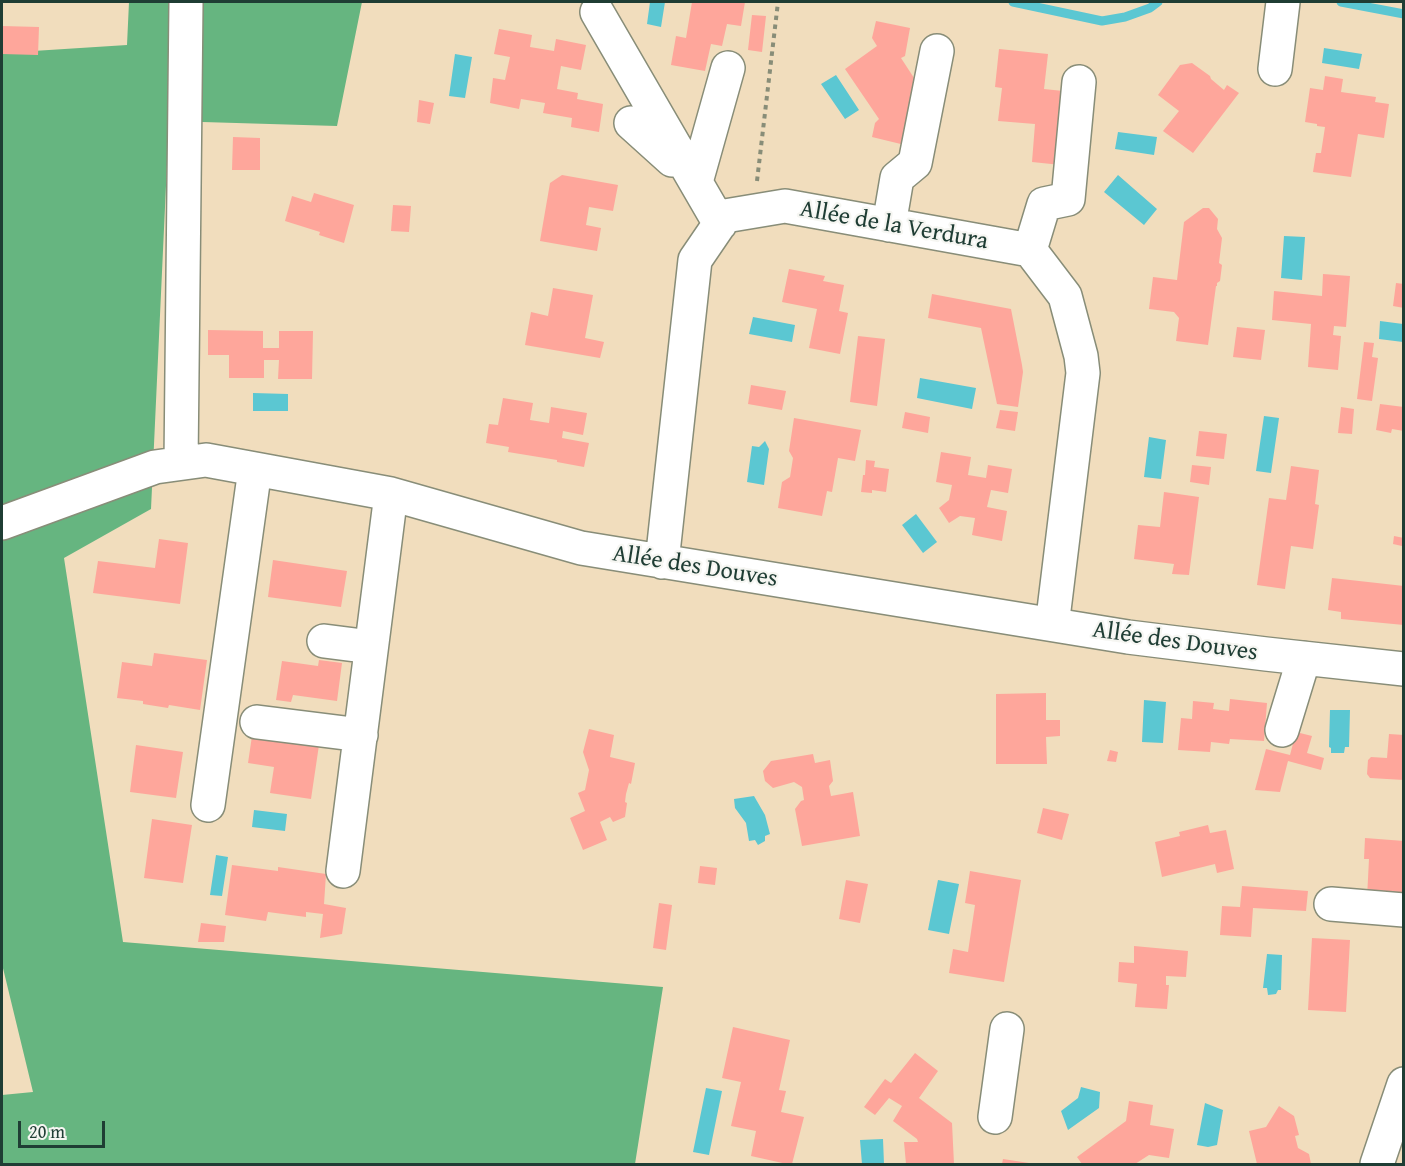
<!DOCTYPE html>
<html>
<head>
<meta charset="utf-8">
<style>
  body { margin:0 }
  #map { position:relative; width:1405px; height:1166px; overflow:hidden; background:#f1ddbd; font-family:"Gentium Book Plus",serif }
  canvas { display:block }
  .frame { position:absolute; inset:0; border:3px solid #1f3d34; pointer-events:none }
  .scale { position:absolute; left:18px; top:1121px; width:87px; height:27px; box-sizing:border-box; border:3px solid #1f3d34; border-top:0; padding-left:8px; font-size:18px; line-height:21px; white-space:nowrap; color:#1f3d34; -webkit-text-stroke:4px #f6f6f2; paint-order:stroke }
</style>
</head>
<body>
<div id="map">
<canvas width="1405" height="1166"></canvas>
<div class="frame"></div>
<div class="scale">20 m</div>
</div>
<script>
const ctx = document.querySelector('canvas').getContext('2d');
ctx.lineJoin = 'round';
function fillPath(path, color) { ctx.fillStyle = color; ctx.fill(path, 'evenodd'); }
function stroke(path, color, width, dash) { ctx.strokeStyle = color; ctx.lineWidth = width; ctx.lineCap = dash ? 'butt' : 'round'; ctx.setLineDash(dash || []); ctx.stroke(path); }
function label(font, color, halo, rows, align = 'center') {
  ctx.font = font + ' "Gentium Book Plus",serif'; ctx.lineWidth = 4.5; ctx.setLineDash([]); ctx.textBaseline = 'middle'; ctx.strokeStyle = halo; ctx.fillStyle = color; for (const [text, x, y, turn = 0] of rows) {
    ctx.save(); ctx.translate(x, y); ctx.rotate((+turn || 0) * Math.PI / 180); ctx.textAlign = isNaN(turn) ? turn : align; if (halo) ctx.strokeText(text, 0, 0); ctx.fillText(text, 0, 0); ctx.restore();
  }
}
const forest = new Path2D(`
  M129 2H362L337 126 169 121 151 509 64 558 123 942 663 987 635 1164H2V1095L33 1092 2 964V53L127 45Z`);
const water = new Path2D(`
  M650 2H665L661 27 647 24Z
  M1324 48 1362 54 1359 69 1322 63Z
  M455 54 472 57 465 98 449 96Z
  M836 75 859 110 845 119 821 84Z
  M1118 132 1157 137 1154 155 1115 149Z
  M1118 175 1157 209 1144 225 1104 192Z
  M1284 236 1305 237 1302 280 1281 278Z
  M753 317 795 325 792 342 749 334Z
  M1380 321 1403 324V342L1379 339Z
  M920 378 976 388 972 409 917 398Z
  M253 393 288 394V411H253Z
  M1264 416 1279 418 1271 473 1256 471Z
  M1149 437 1166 440 1161 479 1144 477Z
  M765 441 769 449 764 485 747 482 752 446 759 447Z
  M916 514 937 542 923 553 902 525Z
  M1144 700 1166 702 1163 743 1142 742Z
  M1330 710H1350L1349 747H1345L1344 753H1331V748L1329 747Z
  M754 796 765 815 770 834 765 836V841L758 845 755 840 749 841 746 823 735 808 734 799Z
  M254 810 287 814 285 831 252 827Z
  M216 855 228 857 222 896 210 895Z
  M938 880 959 884 949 934 928 930Z
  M1267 954 1282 955 1281 990H1278L1276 994 1268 995 1267 988H1263Z
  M1081 1087 1100 1092 1099 1108 1068 1130 1061 1111 1078 1098Z
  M706 1088 722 1091 709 1155 693 1152Z
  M1205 1103 1223 1110 1217 1145 1208 1147 1197 1145Z
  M883 1139 884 1164H862L860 1140Z`);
const stream = new Path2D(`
  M1013 2 1102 21 1125 17 1150 8 1158 2
  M1341 2 1404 14`);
const building = new Path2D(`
  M692 2H745L741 26 727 24 722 46 711 44 705 71 671 65 676 36 686 38Z
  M752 15 766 16 762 52 748 50Z
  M876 21 910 28 905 56 901 58 916 81 909 146 872 137 875 123 879 119 845 69 877 46 872 38Z
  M2 26 39 27 38 55 2 54Z
  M499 29 532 35 530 47 554 51 556 39 586 45 581 70 561 66 557 89 578 93 577 99 603 104 599 132 571 127 572 118 543 113 545 103 521 99 519 109 490 103 493 78 505 80 510 57 494 54Z
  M999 49 1048 54 1044 89 1063 91 1061 165 1032 162 1035 124 998 121 1002 88 995 87Z
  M1192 63 1210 76 1211 79 1224 90 1227 85 1239 93 1193 153 1163 131 1179 111 1158 95 1180 65Z
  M1325 76 1343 79 1341 92 1376 97 1375 102 1389 104 1384 138 1358 134 1351 177 1313 172 1316 153H1321L1325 127 1317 126V124L1305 122 1310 88 1323 90Z
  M419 100 434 103 430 124 417 122Z
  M233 137 260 138V170H232Z
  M562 175 618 185 613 211 589 207 586 225 601 228 597 251 540 241 550 183Z
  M314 193 354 205 344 243 319 235 320 232 285 221 292 196 311 202Z
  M393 205 411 206 409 232 391 231Z
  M1203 208H1209L1218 219 1217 229 1222 238 1219 263 1222 265 1220 281 1217 283V286H1216L1208 345 1176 341 1179 318 1174 312 1149 309 1153 277 1177 280 1184 222Z
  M789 269 825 276 823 281 844 285 839 311 848 313 840 354 809 348 817 309 782 302Z
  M1323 274 1350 276 1346 327 1334 326 1333 335 1341 336 1338 370 1308 367 1311 324 1272 320 1274 291 1322 296Z
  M1396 283 1404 284V308L1393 306Z
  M553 288 593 295 585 338 604 342 600 358 525 345 531 312 548 316Z
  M932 294 1011 309 1022 365 1023 372 1018 407 997 404 981 328 928 318Z
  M1237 327 1265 330 1261 360 1233 357Z
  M208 330 263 331V348H279V331H313L312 379H278L279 360H264V378H229V355H208Z
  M858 336 885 339 877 406 850 402Z
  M1364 342 1374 343 1372 357 1378 358 1372 401 1357 399Z
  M751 385 786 391 782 410 748 404Z
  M503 398 533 403 530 420 549 423 551 407 587 413 583 435 563 431 562 438 589 443 584 467 557 462V460L508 452 509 447 486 443 489 424 498 425Z
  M1380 404 1404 407V431L1392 429 1391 433 1376 430Z
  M1341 407 1354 409 1352 434 1338 433Z
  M1000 410 1018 412 1015 431 996 428Z
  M905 412 930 417 928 433 902 428Z
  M794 418 861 430 855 461 838 458 832 492 827 491 822 516 778 508 782 482 790 477 793 458 789 451Z
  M1199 431 1227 434 1224 459 1196 456Z
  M941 452 971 457 968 475 986 478 988 465 1012 469 1008 493 991 490 987 507 1007 511 1002 541 972 535 975 518 960 516 949 523 939 508 949 500 952 485 936 482Z
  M866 460 875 461 874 467 889 469 886 492 872 490V493L861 492 863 475H865Z
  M1192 465 1211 467 1209 485 1190 482Z
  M1291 466 1319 470 1315 504 1319 505 1313 549 1291 546 1285 589 1257 585 1269 498 1286 500Z
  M1164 492 1199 497 1189 575 1172 574 1174 564 1134 559 1138 525 1160 527Z
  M1394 536 1404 538 1402 546 1393 544Z
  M159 539 188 543 180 604 93 593 98 561 155 568Z
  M273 560 347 571 341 607 268 597Z
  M1332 578 1404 586V625L1341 619V612L1328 610Z
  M154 653 207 660 200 710 169 705 168 708 143 704V701L117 698 122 662 152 666Z
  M319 660 342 663 337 701 293 695 291 702 276 700 282 661 318 666Z
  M1046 693V720H1060V736L1046 737 1047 764H996V694Z
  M1230 699 1267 703 1264 741 1230 739 1229 744 1211 742 1210 752 1178 750 1181 718 1192 719 1193 701 1214 703 1213 709 1229 711Z
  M589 729 614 735 610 757 635 763 631 784 629 783 626 794 625 802 627 803 625 817 613 822 610 817 600 822 607 840 583 850 570 818 585 811 578 793 585 790 589 770 583 752Z
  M1296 732 1312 736 1307 753 1324 758 1321 770 1288 761 1280 792 1255 790 1266 749 1290 755Z
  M1389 734 1404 735V780L1370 778 1367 774 1368 760 1371 757 1387 758Z
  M252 736 319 745 311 799 270 793 274 767 248 763Z
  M136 745 183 752 176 798 130 792Z
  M1110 750 1118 752 1116 762 1107 761Z
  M813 754 815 763 830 760 833 781 829 786 831 796 853 792 860 836 802 846 795 809 801 801 804 800 802 787 794 782 773 788 765 781 763 771 771 761Z
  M1043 808 1069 814 1062 840 1037 833Z
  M152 819 192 825 183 883 144 878Z
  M1208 825 1210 833 1226 830 1234 869 1217 873 1215 864 1162 877 1155 842 1180 836 1179 832Z
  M1365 838 1404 841V900L1367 898 1369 859H1364Z
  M232 865 278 871V867L326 874 324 904 346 908 342 934 320 938 323 914 306 912V917L268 912 266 921 225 915Z
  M700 866 717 868 715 885 698 883Z
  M970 871 1021 880 1004 982 949 973 953 949 968 952 975 905 965 903Z
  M846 880 868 884 860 923 839 919Z
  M1242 886 1308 891 1306 911 1253 908 1251 937 1220 935 1222 906 1240 907Z
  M659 903 672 905 666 950 653 948Z
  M201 923 226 926 224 942H198Z
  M1312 938 1350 940 1346 1012 1308 1010Z
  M1134 946 1188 951 1186 977 1166 976V985H1169L1167 1009 1135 1007 1137 984 1118 982 1119 962 1134 963Z
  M733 1027 790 1040 779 1090 786 1091 781 1112 804 1117 792 1164H787L751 1156 756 1131 731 1126 741 1082 722 1078Z
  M915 1053 938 1071 919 1098 952 1123 954 1164H906L904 1142H918L917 1139 893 1121 902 1106 889 1098 875 1115 864 1107 885 1079 891 1083Z
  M1129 1101 1153 1105 1150 1125 1174 1129 1169 1158 1149 1155 1135 1164H1082L1077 1157 1126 1121Z
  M1279 1106 1294 1116 1299 1135 1295 1136 1298 1148 1309 1154 1311 1164H1257L1249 1131 1266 1127Z
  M1003 1159 1029 1163V1164H1002Z`);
const path = new Path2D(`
  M757 181 778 2`);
const minor = new Path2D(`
  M597 12 720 224
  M1275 69 1283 2
  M631 123 672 160
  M696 182 728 68
  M889 225 897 178 915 163 937 51
  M1030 250 1044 204 1068 199 1079 82
  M181 463 186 2
  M2 523 155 467 206 460 391 494 581 548 1128 637 1266 654 1404 669
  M662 562 695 260 725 216 785 206 1030 250 1065 296 1081 356 1083 373 1054 610 1049 624
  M324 641 371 647
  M257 722 361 735
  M1282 730 1304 658
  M208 805 255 469
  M343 871 391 494
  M1331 904 1404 910
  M995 1117 1007 1029
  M1377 1164 1404 1084`);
const streetNames = [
  ["Allée de la Verdura",894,226,10],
  ["Allée des Douves",695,567,9],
  ["Allée des Douves",1175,642,8]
];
fillPath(forest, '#66b580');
fillPath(water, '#5bc7d2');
stroke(stream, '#5bc7d2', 9);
fillPath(building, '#fea69b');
stroke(minor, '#888d78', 36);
stroke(path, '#888d78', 4, [4.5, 4.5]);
stroke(minor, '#fff', 33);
label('24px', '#1f3d34', '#f6f6f2', streetNames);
</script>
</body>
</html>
